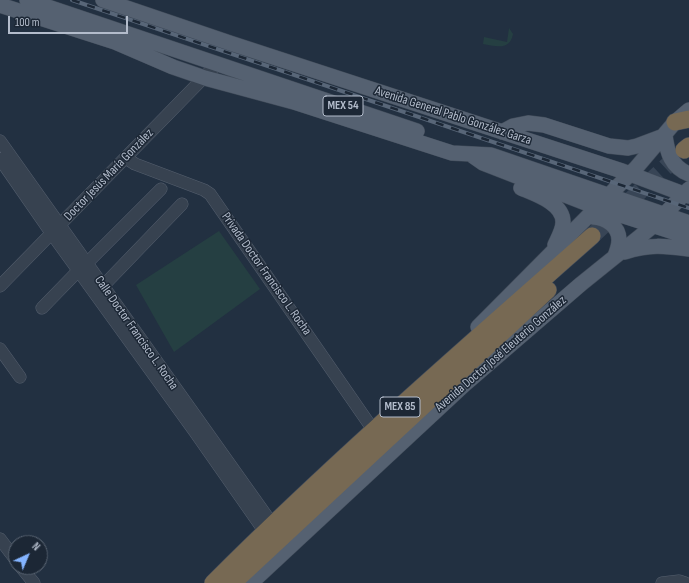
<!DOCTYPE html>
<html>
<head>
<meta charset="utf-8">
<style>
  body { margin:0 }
  #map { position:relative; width:689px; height:583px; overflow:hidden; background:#223041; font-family:"Sofia Sans Condensed",sans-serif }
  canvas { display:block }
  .north { position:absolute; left:8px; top:535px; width:40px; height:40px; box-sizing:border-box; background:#1c2735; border:1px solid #586371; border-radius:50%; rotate:44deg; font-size:11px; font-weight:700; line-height:16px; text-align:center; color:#b3bccb }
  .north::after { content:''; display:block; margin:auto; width:14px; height:18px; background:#84b4ff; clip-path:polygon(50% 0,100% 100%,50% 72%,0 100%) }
  .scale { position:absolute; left:8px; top:16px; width:120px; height:18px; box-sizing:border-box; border:2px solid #b3bccb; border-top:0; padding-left:5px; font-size:12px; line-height:14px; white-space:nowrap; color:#b3bccb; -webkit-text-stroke:3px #1c2735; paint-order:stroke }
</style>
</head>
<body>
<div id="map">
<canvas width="689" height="583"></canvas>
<div class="north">N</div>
<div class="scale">100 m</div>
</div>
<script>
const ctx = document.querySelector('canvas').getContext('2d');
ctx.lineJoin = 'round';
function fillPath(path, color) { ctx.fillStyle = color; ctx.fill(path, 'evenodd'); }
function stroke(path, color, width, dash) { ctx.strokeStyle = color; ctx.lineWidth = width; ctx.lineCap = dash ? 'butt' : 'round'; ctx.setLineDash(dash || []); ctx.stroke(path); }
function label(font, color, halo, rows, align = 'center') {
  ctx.font = font + ' "Sofia Sans Condensed",sans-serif'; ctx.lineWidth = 3; ctx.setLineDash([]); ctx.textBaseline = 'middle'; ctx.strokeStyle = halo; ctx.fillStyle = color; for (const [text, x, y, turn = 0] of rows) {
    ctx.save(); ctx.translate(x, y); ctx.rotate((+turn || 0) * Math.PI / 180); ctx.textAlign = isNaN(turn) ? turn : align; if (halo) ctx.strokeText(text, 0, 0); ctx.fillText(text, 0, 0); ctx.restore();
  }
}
const green = new Path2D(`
  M509 28 513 34C510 51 495 46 483 44L484 37 507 42Z
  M219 231 260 289 174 352 136 285Z`);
const highwayTunnel = new Path2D(`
  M592 236 684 150`);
const minor = new Path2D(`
  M0 141 273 525
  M126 158 135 164 204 190 210 194 374 431
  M0 159 52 234 195 432 265 532
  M87 263 161 189
  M0 286 217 64
  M103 286 182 204
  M42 308 78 271
  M0 349 20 377
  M0 539 16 560
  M21 567 34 583
  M662 583 679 581 685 583`);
const major = new Path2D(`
  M27 0 417 131
  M103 0 230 43 622 171 689 196
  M0 5 115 42 173 67 205 78 294 102 452 153 491 155 689 223
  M502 132 513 126 528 123 544 125 609 146 628 148 637 146 661 137
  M665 135C667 152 671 167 689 174
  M473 156 483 163 596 207 689 237
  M521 188C535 194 563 203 563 222 563 230 558 238 555 245
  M593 217C606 218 619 226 619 240 619 246 617 251 615 256
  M625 252C649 244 665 246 689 249
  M478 327 636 168 675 122 689 110
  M251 583 465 384 581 284 653 226 689 189`);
const highway = new Path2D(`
  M675 122 689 119
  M684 150 689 146
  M213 583C334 462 463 350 592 236
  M233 583 548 290`);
const rail = new Path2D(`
  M72 0 689 208`);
const shields = [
  [343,106,40],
  [400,407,40]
];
const shieldNames = [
  ["MEX 54",343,106],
  ["MEX 85",400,407]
];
const streetNames = [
  ["Avenida General Pablo González Garza",453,116,18],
  ["Doctor Jesús María González",109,175,-46],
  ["Privada Doctor Francisco L. Rocha",266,274,55],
  ["Calle Doctor Francisco L. Rocha",136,333,55],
  ["Avenida Doctor José Eleuterio González",501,354,-41]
];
fillPath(green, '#253f42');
stroke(highwayTunnel, '#384556', 17, [17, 8]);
stroke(minor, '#555f6e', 13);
stroke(major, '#404b59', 16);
stroke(highway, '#424c5b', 18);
stroke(minor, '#374250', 12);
stroke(major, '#556171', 15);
stroke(highway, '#776953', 17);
stroke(rail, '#586678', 4);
stroke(rail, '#1c2735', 2.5, [8]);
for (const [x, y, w] of shields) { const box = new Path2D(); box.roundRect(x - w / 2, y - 10, w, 20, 3); ctx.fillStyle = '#1c2735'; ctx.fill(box); stroke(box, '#b3bccb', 1); }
label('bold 12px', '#b3bccb', null, shieldNames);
label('13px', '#b3bccb', '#1c2735', streetNames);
</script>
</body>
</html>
